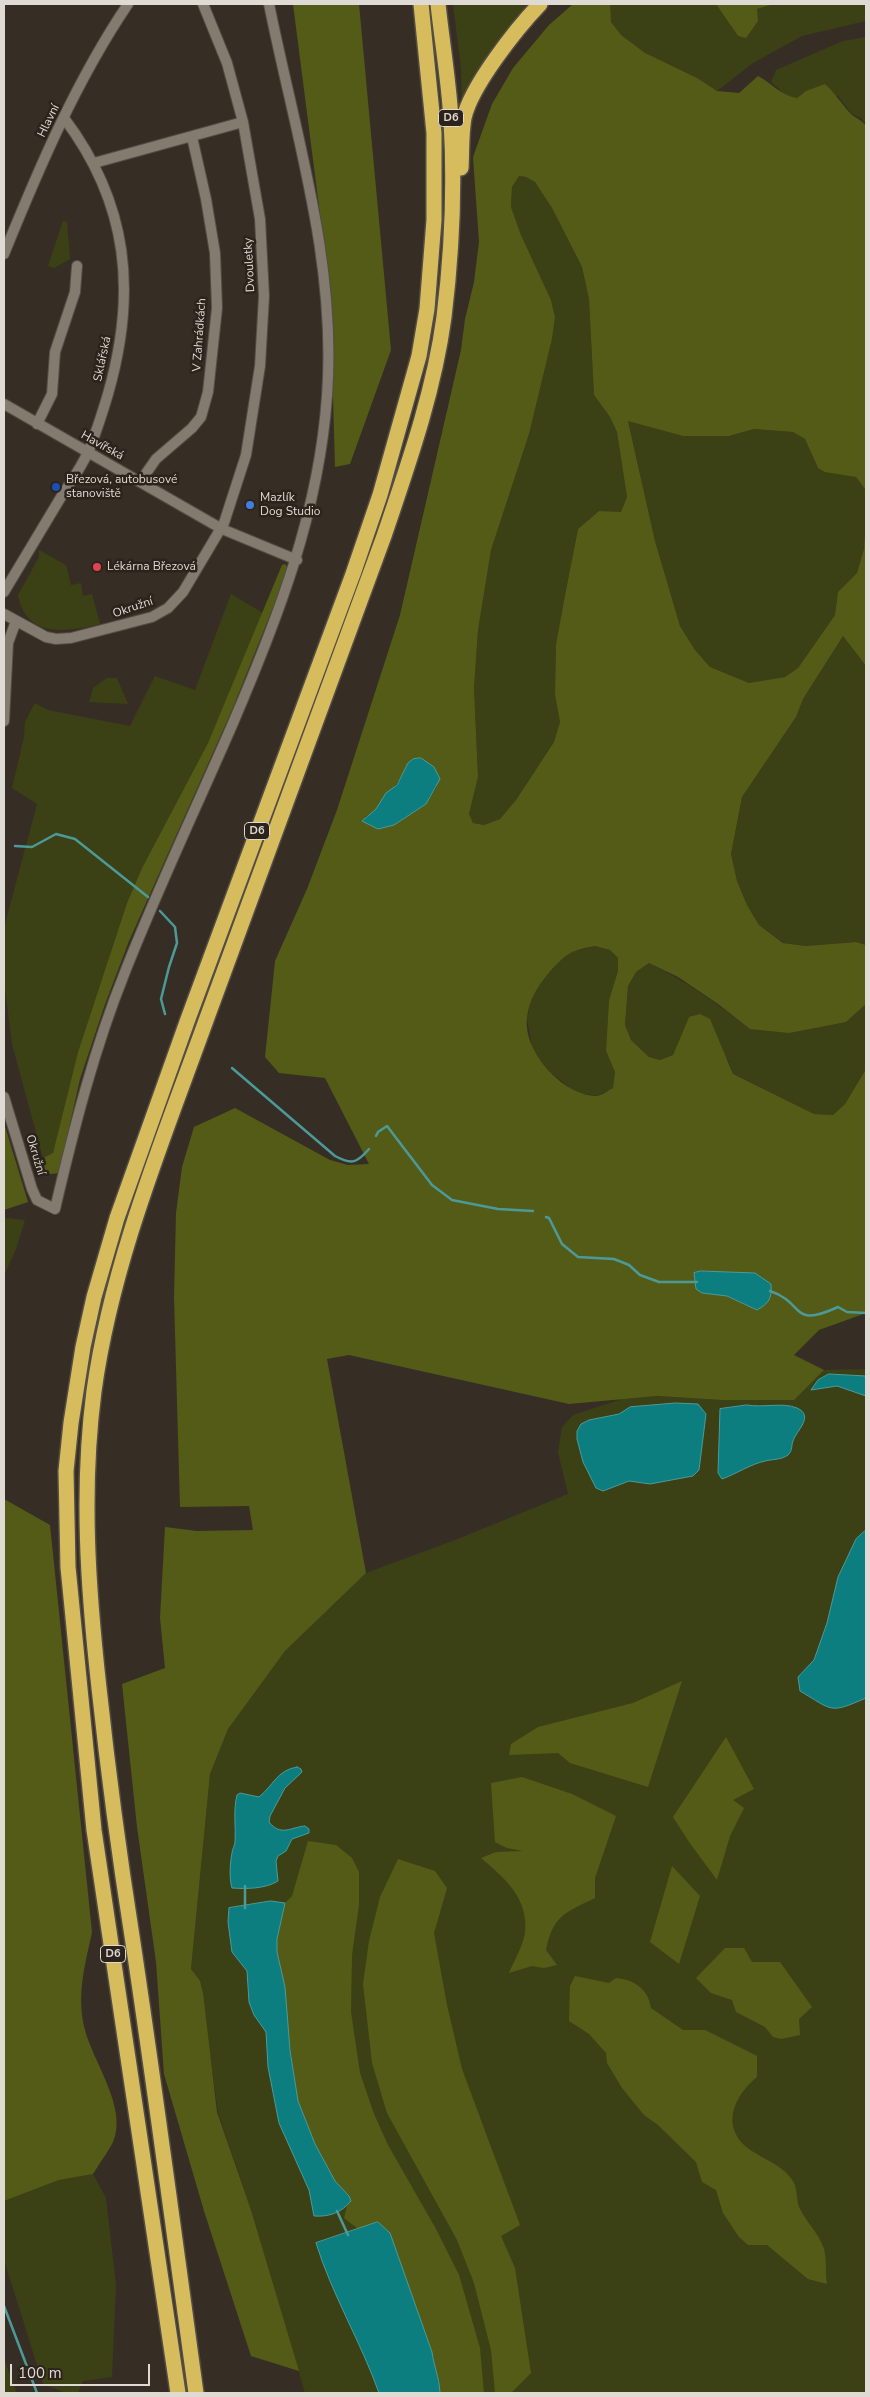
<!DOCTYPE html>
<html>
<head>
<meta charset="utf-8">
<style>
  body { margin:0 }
  #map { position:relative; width:870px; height:2397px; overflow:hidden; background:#362e25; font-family:"Nunito Sans",sans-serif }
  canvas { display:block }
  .frame { position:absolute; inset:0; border:5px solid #dfdad4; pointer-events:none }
  .scale { position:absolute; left:10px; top:2364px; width:140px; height:22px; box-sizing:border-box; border:2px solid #dfdad4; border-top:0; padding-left:6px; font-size:15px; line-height:18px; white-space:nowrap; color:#dfdad4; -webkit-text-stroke:4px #2c241b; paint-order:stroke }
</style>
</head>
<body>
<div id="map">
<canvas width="870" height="2397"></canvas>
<div class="frame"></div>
<div class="scale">100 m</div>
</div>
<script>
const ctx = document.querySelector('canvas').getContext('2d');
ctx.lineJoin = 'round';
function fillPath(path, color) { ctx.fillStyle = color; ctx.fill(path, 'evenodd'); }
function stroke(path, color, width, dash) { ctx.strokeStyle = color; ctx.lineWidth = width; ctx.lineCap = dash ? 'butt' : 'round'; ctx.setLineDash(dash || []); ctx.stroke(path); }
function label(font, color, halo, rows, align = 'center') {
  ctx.font = font + ' "Nunito Sans",sans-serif'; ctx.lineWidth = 5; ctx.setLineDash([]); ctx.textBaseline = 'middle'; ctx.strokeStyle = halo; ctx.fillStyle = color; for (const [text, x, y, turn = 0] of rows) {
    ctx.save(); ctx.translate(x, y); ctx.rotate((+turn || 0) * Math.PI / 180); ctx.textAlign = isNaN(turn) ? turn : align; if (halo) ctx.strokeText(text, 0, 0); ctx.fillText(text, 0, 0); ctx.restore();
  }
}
const green = new Path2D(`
  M453 4H530L462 108 461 69Z
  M610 4H716L738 36 757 9 774 4H866V21L802 36 753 63 717 91C690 74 624 51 612 23 609 18 610 9 610 4Z
  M866 37V126L861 118 852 114 838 96 806 91 797 98 788 97 771 82 776 70 843 41Z
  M518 176 526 177 535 182 552 208 582 267 589 299 594 395 610 417 617 432 627 497 621 513 599 511 578 529 566 590 556 644 555 695 560 722 554 742 516 800 500 819 484 825 473 823 469 814 478 777 474 688 478 630 491 550 529 434 552 339 555 317 551 300 521 235 511 207 512 187Z
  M63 221 67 222 70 259 54 268 48 266Z
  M628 420 683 436H729L754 429 793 432 805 439 818 468 856 477 865 489 866 512 864 549 857 573 838 592 835 615 798 668 785 677 749 683 710 667 695 650 680 626 655 541Z
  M39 550 66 565 71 585 81 583 83 596 92 594 100 624C67 632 26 639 18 595L39 557Z
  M231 594 263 613 208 743 142 868 127 903 78 1052 53 1154 43 1158 12 1044 4 981V928L37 804 12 788 24 737 25 722 35 703 48 710 130 726 155 676 195 690Z
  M843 636 866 666V945L856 942 806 946 784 943 759 925 747 905 737 881 731 854 742 797 796 717 803 699Z
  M107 678H117L128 704 89 702 93 688Z
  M595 946 610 950 618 958V971L609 1000 606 1051 615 1072 613 1088 598 1096 577 1093 551 1073 533 1052 527 1019 530 1002 538 986 567 953Z
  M649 963C686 981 718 1004 750 1029L846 1022 866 1004V1069L845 1104 833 1115 814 1114 733 1074 728 1060 689 1017 673 1055 660 1060 649 1057 631 1040 625 1026 628 986 636 972Z
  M6 1218 25 1220 16 1249 4 1276V1219Z
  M866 1369V2393H305L251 2210 218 2113 210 2054 191 1969 210 1774 228 1729 285 1651 366 1573 455 1540 568 1494 558 1452 562 1427 573 1415 622 1399 657 1396 722 1400H793L824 1370Z
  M93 2174 106 2198 116 2285 112 2377 83 2381 78 2393H66L43 2384 4 2260V2201L59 2180Z
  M4 2359 17 2393H4Z`);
const forest = new Path2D(`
  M293 4H359L391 350 350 464 335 467 330 292Z
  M573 4H610L611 22 621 35 645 53 697 78 717 91 739 93 758 76C771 83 782 96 797 98L806 91 825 84C835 93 841 103 850 113 855 118 861 119 866 126V666L843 636 803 699 796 717 742 797 731 854 737 881 747 905 759 925 783 943 806 946 856 942 866 945V1004L846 1022 789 1033 750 1029 718 1004 678 977 649 963 636 972 628 986 625 1025 631 1040 649 1057 660 1060 673 1055 689 1017 700 1014 710 1019 733 1074 814 1114 833 1115 845 1104 866 1069V1313L819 1330 794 1355 824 1370 794 1400H722L657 1396 569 1404 349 1355 327 1359 366 1573 285 1651 228 1729 210 1774 191 1969 200 1981 203 1993 217 2112 251 2210 299 2371 251 2356 204 2211 164 2074 156 1962 137 1827 122 1684 165 1668 160 1618 165 1527 197 1531 253 1530 249 1506 180 1507 174 1297 176 1213 182 1167 194 1127 235 1108 330 1160 348 1165 369 1164 325 1078 279 1073 265 1057 275 961 307 889 337 810 400 615 461 350 465 319 474 282 479 242 473 157 492 104 513 68 549 25ZM519 176 526 177 535 182 552 208 582 267 589 299 594 395 610 417 617 432 627 497 621 512 599 511 578 529 566 590 556 644 555 695 560 722 554 742 516 800 500 819 484 825 473 823 469 814 478 777 474 688 478 630 491 550 529 434 552 339 555 317 551 300 521 235 511 207 512 187ZM628 421 683 436H729L754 429 793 432 805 439 818 468 825 472 856 477 865 489 866 512 864 549 857 573 838 592 835 615 798 668 785 677 749 683 710 667 695 650 680 626 655 541ZM408 763 437 786 426 804 394 825 365 817C379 811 403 777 408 763ZM595 946 610 950 618 958V971L609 1000 606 1051 615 1072 613 1088C608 1090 602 1096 596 1096 562 1095 523 1051 527 1018 529 1000 537 987 548 974 566 954 568 951 595 946ZM701 1271 730 1273 743 1272 757 1310 727 1296 702 1293 694 1273Z
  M716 4H774L757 9 758 21 746 38 738 36Z
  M285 564 288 568 286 575 232 710 129 941 104 1007 80 1079 59 1173 43 1175V1158L53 1153 78 1052 127 903 142 868 208 743 282 565Z
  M4 1123 28 1202 4 1210Z
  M4 1499 50 1525 92 1932C85 1965 76 1996 85 2030 93 2062 128 2108 113 2142 108 2152 99 2164 93 2174L59 2180 4 2201Z
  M682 1681 648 1787 570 1763 558 1753 509 1755 511 1744 538 1727 633 1703Z
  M726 1737 754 1789 733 1800 744 1808 730 1836 717 1880 689 1842 673 1817Z
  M522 1777 572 1794 616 1816 595 1878V1898C565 1913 553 1915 546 1950L557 1965 544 1968 532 1966 509 1973C514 1961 523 1946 525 1933 529 1899 505 1878 481 1858L496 1852 523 1851 507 1848 495 1842 491 1783Z
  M308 1841 336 1845 352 1858 359 1872V1905L352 1955 351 2012 360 2073 374 2114 388 2145 436 2229 459 2275 480 2348 484 2393H440C439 2376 434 2367 432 2352L390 2233 378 2222 358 2229 344 2218 347 2206 351 2201 349 2196 335 2181 315 2144 298 2101 287 2024 285 1987 277 1952V1939L285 1903 292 1896Z
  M398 1859 435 1871 447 1888 434 1933 447 2005 462 2069 520 2225 501 2236 515 2268 531 2373 511 2393H495L491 2350 474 2283 457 2240 387 2113 372 2063 363 1984 369 1941 380 1897Z
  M672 1866 700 1896 679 1964 650 1942Z
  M725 1948H744L752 1962H780L812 2007 799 2019 800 2035 781 2039 773 2037 765 2027 736 2012 732 2000 711 1993 696 1978Z
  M575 1976 609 1983 616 1978C635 1980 648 1989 651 2008L683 2030H705L757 2056V2077C729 2100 720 2134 757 2154 770 2162 784 2167 793 2181 798 2190 796 2199 799 2207 806 2222 819 2233 824 2249 827 2260 825 2273 827 2284L808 2279 767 2245H748L739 2237 723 2213 716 2190 702 2182 696 2162 658 2125 644 2115 622 2088 607 2063 606 2053 589 2034 569 2021 570 1986Z`);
const water = new Path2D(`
  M421 758 434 767 440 779 426 804 394 825 378 829 362 821 376 809 386 793 397 785 408 763 413 759Z
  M701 1271 755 1273 771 1284C772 1299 769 1303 757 1310L727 1296 702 1293 696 1289 694 1273Z
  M829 1374 866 1376V1396L837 1386 811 1390 818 1380Z
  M676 1403 698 1404 706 1414 699 1470 693 1476 650 1484 629 1481 603 1491 596 1488 583 1462 577 1439V1431L581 1424 589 1420 619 1414 630 1407Z
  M747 1405C763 1408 783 1402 797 1408 815 1416 796 1431 793 1441 791 1446 793 1450 788 1455 781 1460 773 1459 765 1461 751 1464 736 1474 722 1479L718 1473 720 1409Z
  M866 1530V1698C829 1714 834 1711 800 1691L798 1677 814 1660 827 1623 838 1577 856 1539Z
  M297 1767 301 1769 302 1772 285 1788 270 1816 269 1822C281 1837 291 1827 305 1826L309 1829V1833L292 1839 286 1851 278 1856 276 1861 278 1881C265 1889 246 1889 232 1888 229 1878 230 1863 232 1853 232 1849 235 1846 235 1842 236 1827 233 1810 237 1795L240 1793 259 1797C273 1786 277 1770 297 1767Z
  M271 1901 285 1903 277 1939V1952L285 1987 290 2050 298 2101 315 2144 335 2181 349 2196 351 2201C341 2213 329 2217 314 2216L309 2190 279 2123 268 2067 266 2032 254 2015 249 2002 247 1971 232 1952 228 1922 229 1908Z
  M378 2222 390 2233 432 2352C434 2367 439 2376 440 2393H379C361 2342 332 2295 316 2243Z`);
const stream = new Path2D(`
  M15 846 32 847 56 834 75 839 148 897
  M160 911 175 927 177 943 169 967 161 999 165 1014
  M232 1068 335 1156C352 1165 357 1163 369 1149
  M376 1136 378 1132 387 1126 432 1185 452 1200 498 1209 533 1211
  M546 1217 549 1218 562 1244 578 1257 614 1259 629 1265 640 1275 659 1282H697
  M770 1291C806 1303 790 1329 838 1307L847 1312 866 1313
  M245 1886V1908
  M337 2211 348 2235
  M4 2306 37 2393`);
const street = new Path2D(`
  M94 163 243 122
  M4 254C39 168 76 81 128 4
  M4 404 222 529 297 560
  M37 424 52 394 55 352 75 292 77 266
  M140 482 156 459 192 428 201 417 208 392 217 308 215 253 206 199 192 137
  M4 592C23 560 42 529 61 497 70 483 81 468 88 452 96 434 102 414 108 394 137 293 129 204 64 118
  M4 614 46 637 56 639 71 638 152 617 168 608 183 592 224 523 246 455 260 366 264 296 260 219 243 122 227 63 203 4
  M4 721 8 643 16 621
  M4 1097 32 1189 37 1200 55 1209C74 1128 94 1049 125 972 158 888 197 806 233 723 278 618 319 512 327 396 337 262 295 134 269 4`);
const highway = new Path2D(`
  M461 168C462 152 461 134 464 118 471 86 517 28 540 4
  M178 2393 94 1830 68 1567 66 1471 71 1423 83 1347 94 1297 117 1218 188 1019 353 574 380 495 419 356 427 309 434 220V133L421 4
  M196 2393C175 2241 155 2088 132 1936 119 1854 108 1771 99 1688 88 1589 81 1491 94 1391 112 1261 164 1137 208 1015 267 855 325 695 384 536 408 465 434 392 444 317 452 252 455 186 451 120 449 82 442 42 438 4`);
const markers = [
  [56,487,5,"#1a4fb4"],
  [250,505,5,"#3f7fe0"],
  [97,567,5,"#e0444e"]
];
const shields = [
  [451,118,25],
  [257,831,25],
  [113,1954,25]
];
const shieldNames = [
  ["D6",451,118],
  ["D6",257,831],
  ["D6",113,1954]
];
const streetNames = [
  ["Hlavní",49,121,-64],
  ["Dvouletky",250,265,-93],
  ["V Zahrádkách",200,335,-86],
  ["Sklářská",103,359,-78],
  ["Havířská",102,446,29],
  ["Okružní",133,608,-19],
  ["Okružní",35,1155,73]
];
const poiNames = [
  ["Březová, autobusové",66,480],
  ["stanoviště",66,494],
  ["Mazlík",260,498],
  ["Dog Studio",260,512],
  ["Lékárna Březová",107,567]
];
fillPath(green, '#3c4015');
fillPath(forest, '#545b17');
fillPath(water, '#0d7e7f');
stroke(water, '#4c9a98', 1);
stroke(stream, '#4c9a98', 2.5);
stroke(street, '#534d45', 12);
stroke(highway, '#534d45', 18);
stroke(street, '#837a70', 10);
stroke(highway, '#d7bc5d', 15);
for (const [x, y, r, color] of markers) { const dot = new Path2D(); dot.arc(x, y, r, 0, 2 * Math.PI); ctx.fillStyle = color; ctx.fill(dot); stroke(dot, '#2c241b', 2); }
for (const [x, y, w] of shields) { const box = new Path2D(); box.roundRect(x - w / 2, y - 8.5, w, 17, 4); ctx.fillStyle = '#2c241b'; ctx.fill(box); stroke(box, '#dfdad4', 1); }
label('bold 11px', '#dfdad4', null, shieldNames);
label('12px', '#dfdad4', '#2c241b', streetNames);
label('12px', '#dfdad4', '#2c241b', poiNames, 'left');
</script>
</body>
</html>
